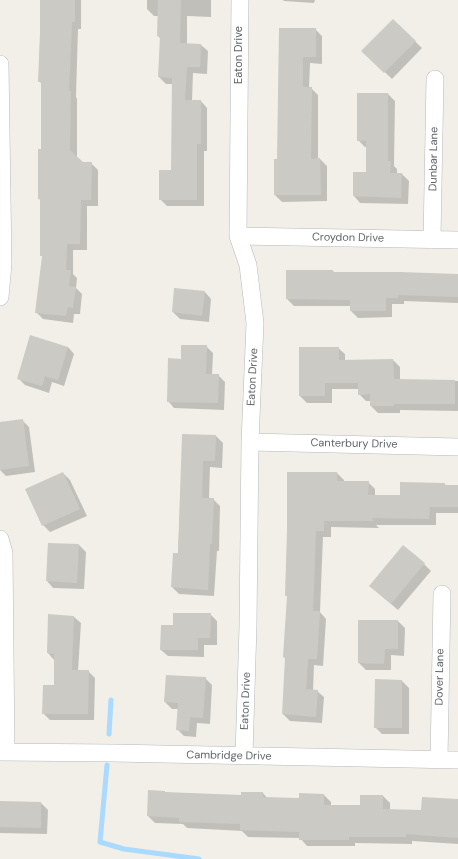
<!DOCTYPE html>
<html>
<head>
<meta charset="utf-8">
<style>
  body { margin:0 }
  canvas { display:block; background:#f1efe8 }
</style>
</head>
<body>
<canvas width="458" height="859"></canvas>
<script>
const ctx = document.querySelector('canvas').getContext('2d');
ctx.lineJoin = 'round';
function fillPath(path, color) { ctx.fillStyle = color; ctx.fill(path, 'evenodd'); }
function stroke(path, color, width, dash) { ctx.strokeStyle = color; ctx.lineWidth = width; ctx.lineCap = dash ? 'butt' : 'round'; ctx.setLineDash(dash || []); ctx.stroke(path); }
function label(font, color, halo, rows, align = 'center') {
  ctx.font = font + ' "DM Sans",sans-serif'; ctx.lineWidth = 3; ctx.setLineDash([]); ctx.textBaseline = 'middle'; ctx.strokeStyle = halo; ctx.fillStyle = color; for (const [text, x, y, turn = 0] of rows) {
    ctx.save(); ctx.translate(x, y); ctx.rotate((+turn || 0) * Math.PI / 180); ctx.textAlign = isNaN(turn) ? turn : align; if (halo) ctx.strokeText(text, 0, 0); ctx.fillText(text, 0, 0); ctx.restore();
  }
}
const shadow = new Path2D(`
  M41 0H81V29H78L76 97 77 99V157L83 163H91L98 170V206H87V250H73V274L77 278 76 288 82 294 80 314H74L73 323 43 319 36 312 43 257 41 255V201L39 199 42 150V84L39 81Z
  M147 0H211V17L187 16V44L201 45 208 51 207 74 193 73 192 101H201L207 108V151H204V206H167L160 199 172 171 173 84H166L159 77 161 39 158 36V16H154L147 9Z
  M283 0H315L314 3 284 1Z
  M393 20 422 48 392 79 363 51Z
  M280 29H315L322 36V64L310 63 309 88H311L318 95V159H320L327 166V201L282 202 275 195V160H278Z
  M388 94 395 101 394 166 397 169V174H402L409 181 408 204 360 203 354 196 367 173V147H365L358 140Z
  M333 271 335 273 458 275V303L404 301V304H392V317L358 318 351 311V306H294L287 299Z
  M205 292 211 299 209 322 180 319 173 312Z
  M206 346 213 353 212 375H218L225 382 224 410 174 408 168 401 182 360Z
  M68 347 74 354 64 386 52 382 49 393 25 385 18 378Z
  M338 348 345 354V361L393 360 400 367V381H458V411L400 410V413H378L371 406V401H366L359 394V389H332V403H307L300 396Z
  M22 420 29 427 35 472 6 476 0 470V423Z
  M183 435 216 436 223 443 222 468 210 467 209 499H213L220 506 219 551H217L214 596 179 594 172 587 178 554Z
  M63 473 70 480 87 516 50 532 43 525Z
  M337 473 344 480V482H368L375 489V496H401L445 484 446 486H458V519V513H436V525H376L379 528 331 527V537H323L320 612 326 619 323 666 314 665 313 690 317 691 324 697 322 723 290 721 283 714 288 597 286 595Z
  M48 544 79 545 86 552 84 589 53 588 47 581Z
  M424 564 431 571 398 610 370 586Z
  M210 614 217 621V645H204V657L168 656 161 650 174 626Z
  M74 617 81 623 78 671H88L95 678 94 720H50L43 713 55 686 54 660 48 653Z
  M398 621 405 628 404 656 391 655V670H366L359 663Z
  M205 678 212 685 210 724 197 723 196 737 184 736 177 729 178 709H172L165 702Z
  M402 681 409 688V734H382L375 727Z
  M166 793 242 796V793H263L268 799H300V794L324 795 331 802V806H361V796H383L390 803V810L422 811 458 800V844L412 841V844L355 843V846H307L300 838 248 837 242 831 187 828 183 824 155 823 148 816Z
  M0 802 41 803 48 810 47 834 0 833Z`);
const stream = new Path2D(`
  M109 734 111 700
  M107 765 100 842 124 849 199 859`);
const building = new Path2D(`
  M40 0H75V22H72L69 91H71L70 150 83 162H92L91 200H81L80 244H67L66 270H71L69 286 76 287 73 308 68 307 66 316 35 313 42 256H40V199H38V149H41V82H38L40 33Z
  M158 0H181L180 43 201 44 200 67H187L185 100H201V144H197V200H159V170H171L172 78 158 77 160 36H157Z
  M393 19 416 41 384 73 361 51Z
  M279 28H316V57H303V87H312L311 159 320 158 321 195H274V159H277Z
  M357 93H388V161H391L390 173H402L401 198 353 196V172H366V141H357Z
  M286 270H333V272H400L458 274V297L398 295V298H386V311H350V300L286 299Z
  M174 288 205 291 202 316 172 312Z
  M30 335 68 347 58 380 45 376 42 386 17 379Z
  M181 345H207L206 374H219L218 403 167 402 168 358 181 359Z
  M299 347H339V360L393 359 394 379 455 380V404H394V406H370V394L358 395V383H325V396H299Z
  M23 419 29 466 0 470V422Z
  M182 434 216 435 215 461H203L202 498H214L212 544H210L208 590 171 587 173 553H178Z
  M63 472 80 509 42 526 25 489Z
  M287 472H337V481H369L368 495H400V482L445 483V485H458V507H430L429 519 371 518 374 521H324V531H316L313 611H320L317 659H308L306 689 318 690 316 717 282 714 285 658 283 657 287 596H285L287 530Z
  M48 543 79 544 77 583 46 581Z
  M403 545 425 563 391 604 369 586Z
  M173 613H211L210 638H198V650H160L161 625H173Z
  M48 614 74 616 72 670H89L88 714H42L43 685H54V654L47 653Z
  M358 620H398V649H385L384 664 358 663Z
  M166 675 206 677 203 718 190 717 189 731 176 730 178 703 164 702Z
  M375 679 402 680V728H374Z
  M148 790 165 791V792L241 795V792H263V797L299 798V793L324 794V805H360V795H383V809L421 810 422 797 458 799V838L406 834V837H349V840H299V832L240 830V824L179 822V818L147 816Z
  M0 801 41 802V828L0 827Z`);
const minor = new Path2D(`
  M240 0 238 236 248 265 255 323 250 442 248 626 244 756
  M0 64 3 264 0 297
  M238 236 458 240
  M432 240 435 79
  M250 442 458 447
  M0 539 4 553 6 752
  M0 752 113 753 458 760
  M439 760 442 594`);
const streetNames = [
  ["Eaton Drive",239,55,-90],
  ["Dunbar Lane",434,159,-89],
  ["Croydon Drive",348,238,1],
  ["Eaton Drive",253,377,-87],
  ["Canterbury Drive",354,444,1],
  ["Dover Lane",440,677,-89],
  ["Eaton Drive",246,701,-88],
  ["Cambridge Drive",229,756,1]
];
fillPath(shadow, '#0003');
stroke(stream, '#aadaff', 5);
fillPath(building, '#cccac5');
stroke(minor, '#b5b8bc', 18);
stroke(minor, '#fff', 17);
label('11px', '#5f6368', '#fff', streetNames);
</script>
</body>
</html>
